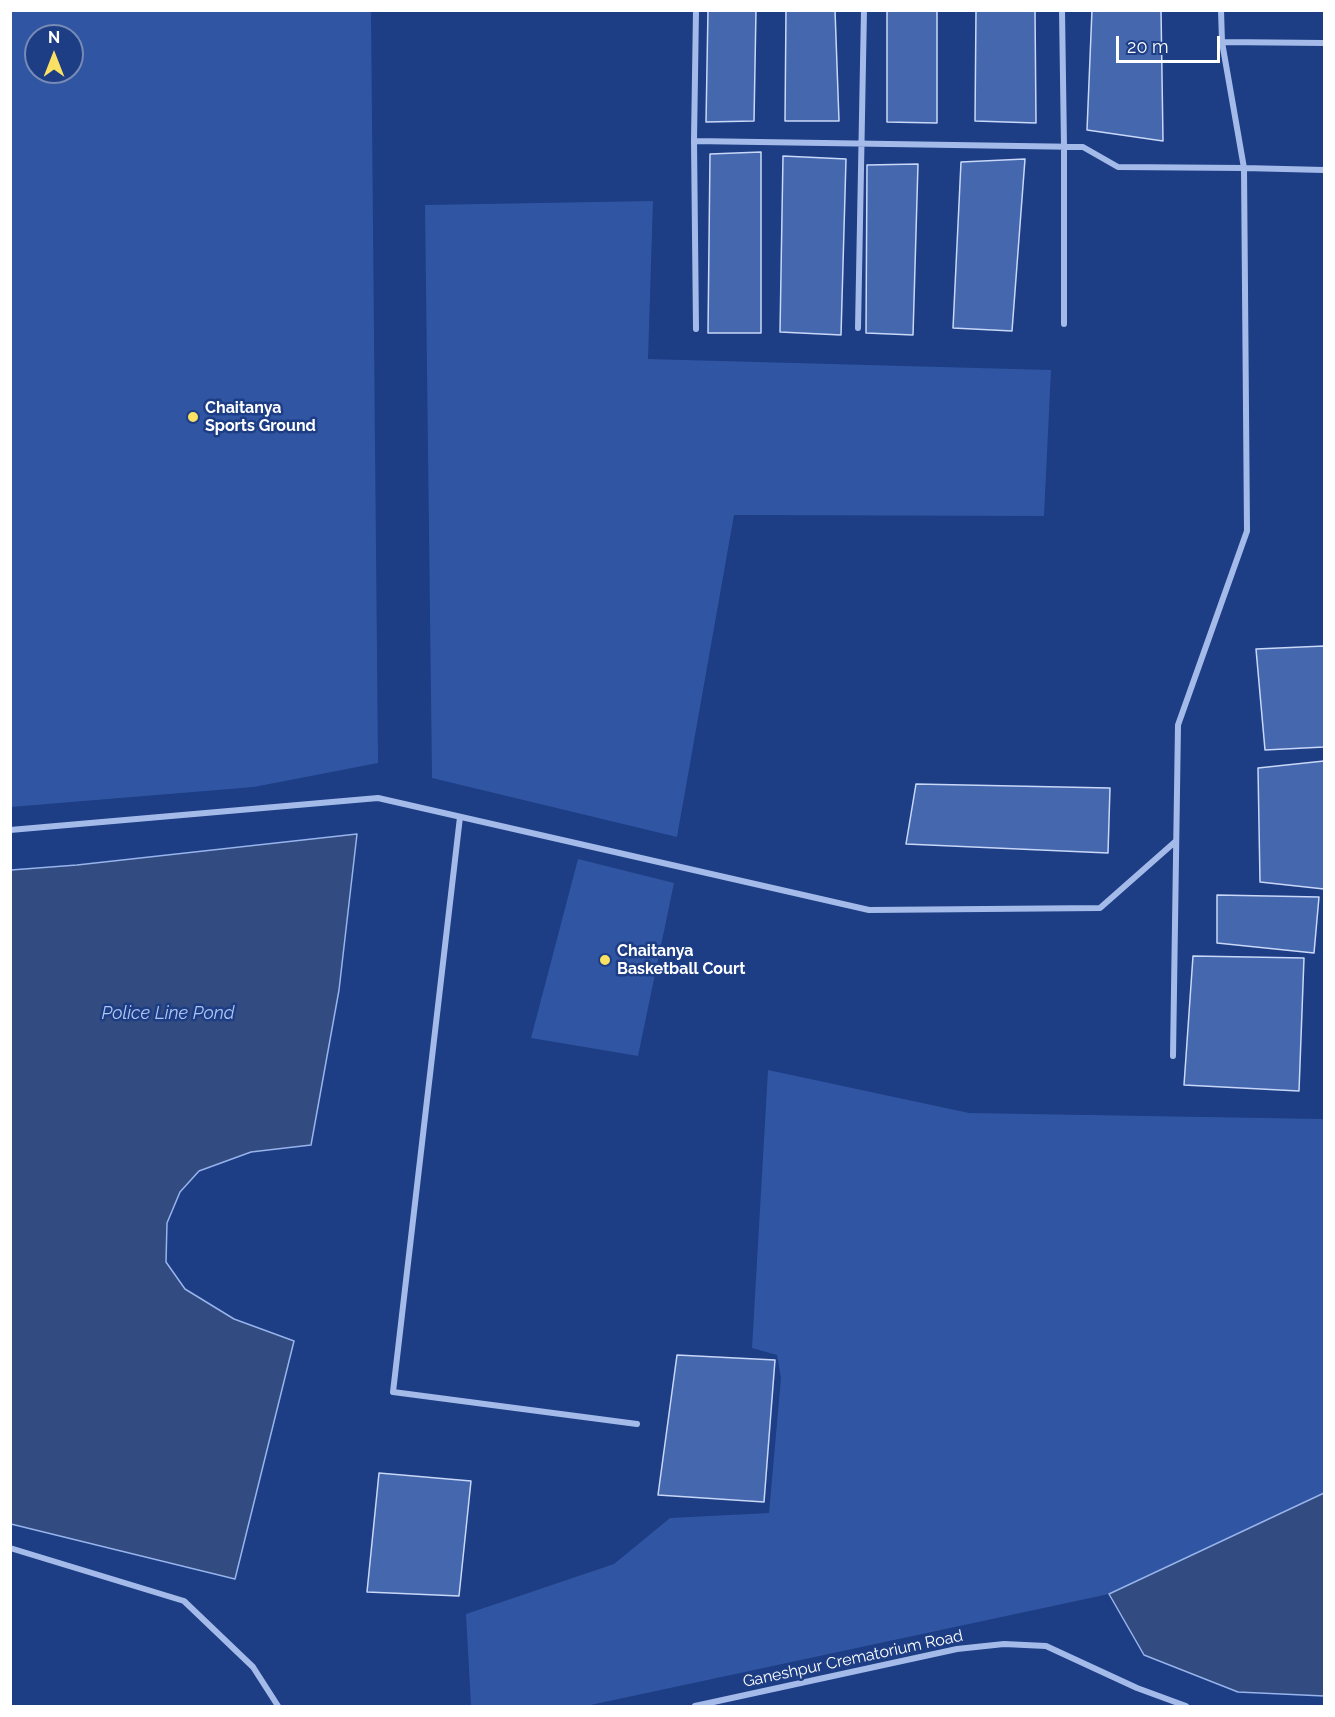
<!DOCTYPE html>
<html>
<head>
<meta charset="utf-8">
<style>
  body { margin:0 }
  #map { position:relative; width:1335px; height:1717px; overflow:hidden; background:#1d3d85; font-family:Raleway,sans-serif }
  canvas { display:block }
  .frame { position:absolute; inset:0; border:12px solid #fff; pointer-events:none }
  .north { position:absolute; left:24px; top:24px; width:60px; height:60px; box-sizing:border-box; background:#1d3d85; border:2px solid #778bb6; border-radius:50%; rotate:0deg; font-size:16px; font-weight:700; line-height:24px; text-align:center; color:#fff }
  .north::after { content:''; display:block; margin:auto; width:21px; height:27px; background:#fae163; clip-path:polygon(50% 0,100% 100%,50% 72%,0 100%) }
  .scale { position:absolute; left:1116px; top:36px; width:104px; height:27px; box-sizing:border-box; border:3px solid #fff; border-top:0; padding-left:8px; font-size:18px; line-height:21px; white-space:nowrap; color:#fff; -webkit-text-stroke:4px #1d3d85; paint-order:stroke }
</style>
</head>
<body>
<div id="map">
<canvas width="1335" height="1717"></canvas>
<div class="frame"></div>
<div class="north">N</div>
<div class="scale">20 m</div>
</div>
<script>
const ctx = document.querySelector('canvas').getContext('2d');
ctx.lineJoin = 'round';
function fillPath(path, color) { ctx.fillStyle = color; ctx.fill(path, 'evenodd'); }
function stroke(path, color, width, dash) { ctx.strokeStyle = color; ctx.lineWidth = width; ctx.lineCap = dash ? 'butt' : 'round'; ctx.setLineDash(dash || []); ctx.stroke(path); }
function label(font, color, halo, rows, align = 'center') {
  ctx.font = font + ' Raleway,sans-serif'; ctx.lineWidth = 5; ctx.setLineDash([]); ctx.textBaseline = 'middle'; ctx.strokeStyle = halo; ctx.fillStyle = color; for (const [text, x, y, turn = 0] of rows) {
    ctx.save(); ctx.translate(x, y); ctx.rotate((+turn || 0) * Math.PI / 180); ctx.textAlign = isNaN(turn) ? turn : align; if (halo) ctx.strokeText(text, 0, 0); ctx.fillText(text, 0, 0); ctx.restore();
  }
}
const green = new Path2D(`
  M11 10 371 11 378 763 254 787 11 807ZM36 36H72V72H36Z
  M653 201 648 359 1051 370 1044 516 734 515 677 837 432 778 425 205Z
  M578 859 674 883 638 1056 531 1038Z
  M768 1070 969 1113 1324 1119V1493L1109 1594 586 1706H471L466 1614 614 1564 670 1518 769 1513 781 1378 777 1355 752 1348Z`);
const water = new Path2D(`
  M357 834 339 990 311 1145 251 1152 199 1171 180 1192 167 1223 166 1262 185 1289 234 1319 294 1341 235 1579 11 1524V870L77 865Z
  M1324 1493V1696L1238 1692 1144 1655 1109 1594Z`);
const building = new Path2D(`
  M708 10H756L754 121 706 122Z
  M786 10H835L839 121H785Z
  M887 10H937V123L887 122Z
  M976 10H1035L1036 123 975 121Z
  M1092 10H1161L1163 141 1087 130Z
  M761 152V333H708L710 154Z
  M783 156 846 159 841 335 780 332Z
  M1025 159 1012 331 953 328 961 162Z
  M918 164 913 335 866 333 867 165Z
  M1324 646V747L1265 750 1256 649Z
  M1324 761V889L1260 882 1258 768Z
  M916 784 1110 788 1108 853 906 844Z
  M1217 895 1319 897 1314 953 1217 943Z
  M1193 956 1304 958 1299 1091 1184 1085Z
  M677 1355 775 1360 764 1502 658 1495Z
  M379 1473 471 1481 459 1596 367 1592Z`);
const street = new Path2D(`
  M696 10 694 141 696 329
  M1062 10 1064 146V324
  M1221 10 1222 42 1244 168 1324 170
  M1222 42 1324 43
  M694 141 1083 147 1118 167 1244 168 1247 531 1178 725 1173 1056
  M858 328 864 10
  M460 817 393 1392 637 1424
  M10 830 378 798 869 910 1100 908 1176 841
  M10 1548 184 1601 253 1667 278 1706
  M695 1706 957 1649 1004 1644 1046 1646 1137 1688 1186 1706`);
const markers = [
  [193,417,6,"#fae163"],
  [605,960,6,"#fae163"]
];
const poiNames = [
  ["Chaitanya",205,408],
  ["Sports Ground",205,426],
  ["Chaitanya",617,951],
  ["Basketball Court",617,969]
];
const streetNames = [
  ["Ganeshpur Crematorium Road",853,1659,-12]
];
const waterNames = [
  ["Police Line Pond",168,1014]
];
fillPath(green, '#3055a2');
fillPath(water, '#324b80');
stroke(water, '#98b4ec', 1.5);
fillPath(building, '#4567ae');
stroke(building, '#c9d8f8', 1.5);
stroke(street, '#a4bbea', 6);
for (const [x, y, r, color] of markers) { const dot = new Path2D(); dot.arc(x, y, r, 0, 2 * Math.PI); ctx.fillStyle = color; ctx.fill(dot); stroke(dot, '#1d3d85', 2); }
label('bold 16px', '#fff', '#1d3d85', poiNames, 'left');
label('16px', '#fff', '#1d3d85', streetNames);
label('italic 18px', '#b0c6f2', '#1d3d85', waterNames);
</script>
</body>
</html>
